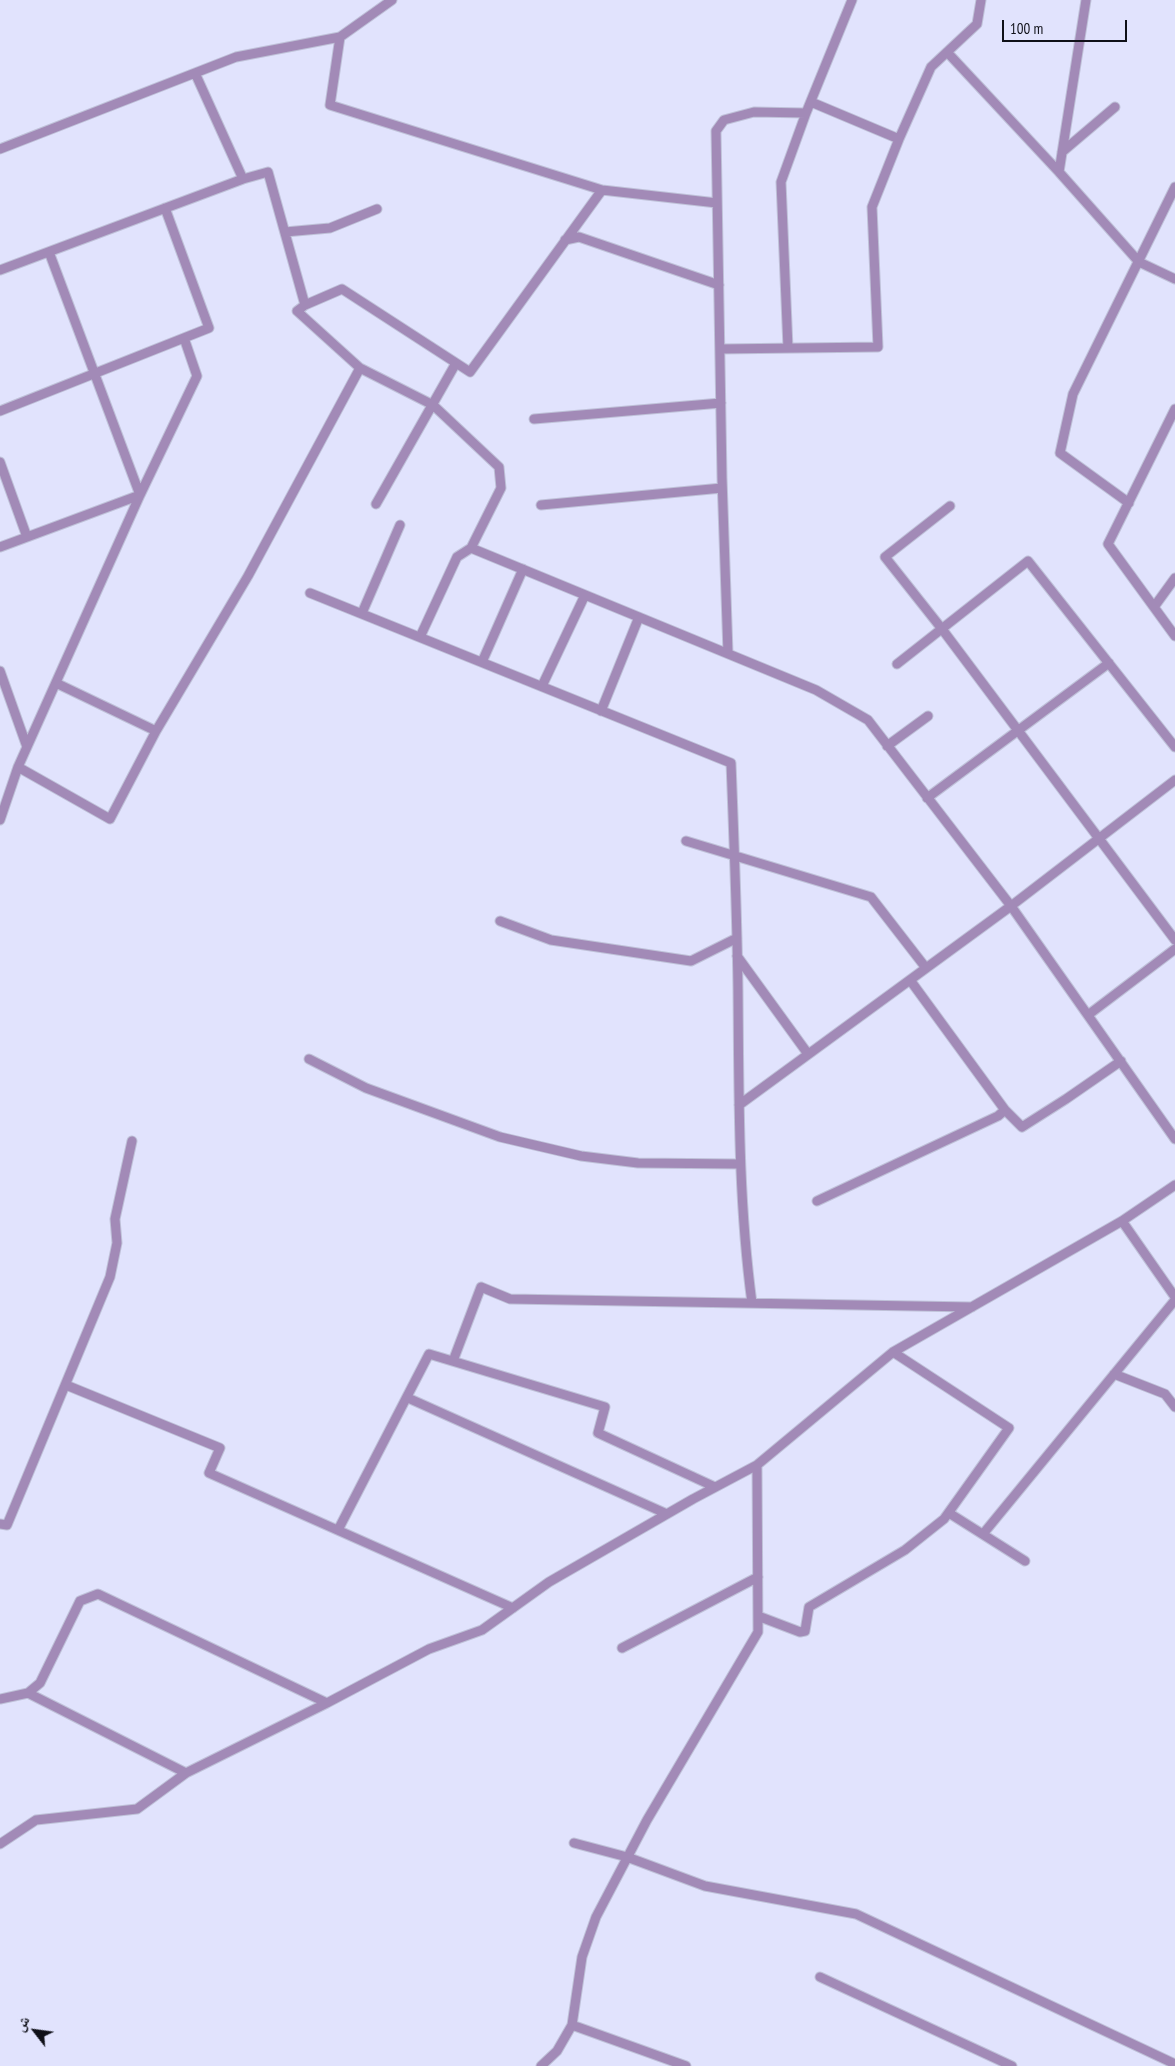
<!DOCTYPE html>
<html>
<head>
<meta charset="utf-8">
<style>
  body { margin:0 }
  #map { position:relative; width:1175px; height:2066px; overflow:hidden; background:#e1e3fd; font-family:"PT Sans Narrow","Noto Naskh Arabic",sans-serif }
  canvas { display:block }
  .north { position:absolute; left:10px; top:2006px; width:50px; height:50px; -webkit-text-stroke:4px #e1e3fd; paint-order:stroke; rotate:300deg; font-size:14px; font-weight:700; line-height:20px; text-align:center; color:#0f1018 }
  .north::after { content:''; display:block; margin:auto; width:18px; height:22px; background:#0f1018; clip-path:polygon(50% 0,100% 100%,50% 72%,0 100%) }
  .scale { position:absolute; left:1002px; top:20px; width:125px; height:22px; box-sizing:border-box; border:2px solid #0f1018; border-top:0; padding-left:6px; font-size:15px; line-height:18px; white-space:nowrap; color:#0f1018; -webkit-text-stroke:4px #e1e3fd; paint-order:stroke }
</style>
</head>
<body>
<div id="map">
<canvas width="1175" height="2066"></canvas>
<div class="north">ش</div>
<div class="scale">100 m</div>
</div>
<script>
const ctx = document.querySelector('canvas').getContext('2d');
ctx.lineJoin = 'round';
function stroke(path, color, width, dash) { ctx.strokeStyle = color; ctx.lineWidth = width; ctx.lineCap = dash ? 'butt' : 'round'; ctx.setLineDash(dash || []); ctx.stroke(path); }
const minor = new Path2D(`
  M1086 0 1059 172 1139 262 1175 279
  M340 37 330 105 602 190 717 203
  M947 52 1059 172
  M195 73 243 179
  M811 102 899 139
  M0 149 236 57 340 37 392 0
  M1062 152 1115 107
  M285 232 330 228 377 209
  M565 240 579 237 719 285
  M0 270 243 179 268 172 305 305 297 311 360 368 433 405 499 467 501 488 471 548
  M305 305 342 289 470 372 602 190
  M788 348 781 182 806 113 852 0
  M720 349 878 347 872 207 899 139 931 67 977 24 981 0
  M1175 409 1108 544 1175 636
  M0 411 209 328 165 208
  M534 419 721 403
  M0 462 27 537
  M1129 503 1060 453 1073 394 1175 187
  M376 504 456 363
  M541 505 722 488
  M950 506 885 557 942 629 1175 940
  M0 547 140 495 49 252
  M310 593 731 763C734 839 737 914 738 990 739 1095 738 1199 752 1303
  M1154 607 1175 578
  M362 613 400 525
  M420 637 457 557 471 548 816 690 868 720 1011 906 1175 1139
  M728 653 722 478 716 131 724 120 754 112 806 113
  M482 662 523 569
  M897 664 1028 561 1175 747
  M0 671 27 747
  M56 683 156 731 248 576 360 368
  M542 686 585 595
  M601 711 639 617
  M887 746 928 716
  M18 767 110 819 156 731
  M927 798 1109 663
  M0 820 18 767 140 495 197 376 184 338
  M686 841 871 897 926 968
  M500 921 551 940 691 961 737 938
  M737 956 808 1054
  M910 980 1005 1110 1022 1127 1066 1099 1121 1061
  M1088 1015 1175 949
  M309 1059 366 1088 500 1137 581 1156 638 1163 740 1164
  M739 1105 1011 906 1175 780
  M817 1201 998 1116 1005 1110
  M1122 1221 1175 1297
  M453 1361 481 1287 510 1299 972 1307
  M1114 1374 1165 1394 1175 1407
  M66 1385 220 1448 209 1473 513 1608
  M408 1398 667 1514
  M949 1513 1025 1561
  M0 1524 7 1525 110 1277 117 1243 115 1219 132 1141
  M338 1530 429 1354 605 1407 598 1433 715 1487
  M983 1534 1175 1300
  M758 1616 800 1632 805 1631 809 1607 905 1550 944 1519 1009 1428 893 1352
  M622 1648 758 1577
  M28 1693 40 1683 80 1601 98 1594 327 1703
  M0 1699 28 1693 186 1773
  M574 1843 627 1857 705 1886 856 1914 1175 2064
  M0 1844 36 1820 137 1809 186 1773 327 1703 429 1649 482 1630 549 1582 693 1499 757 1465 893 1352 1122 1221 1175 1185
  M820 1977 1012 2066
  M572 2025 686 2066
  M541 2066 557 2051 572 2025 582 1957 596 1917 647 1820 758 1632 757 1465`);
stroke(minor, '#bfc1d8', 11);
stroke(minor, '#a28ab7', 9);
</script>
</body>
</html>
